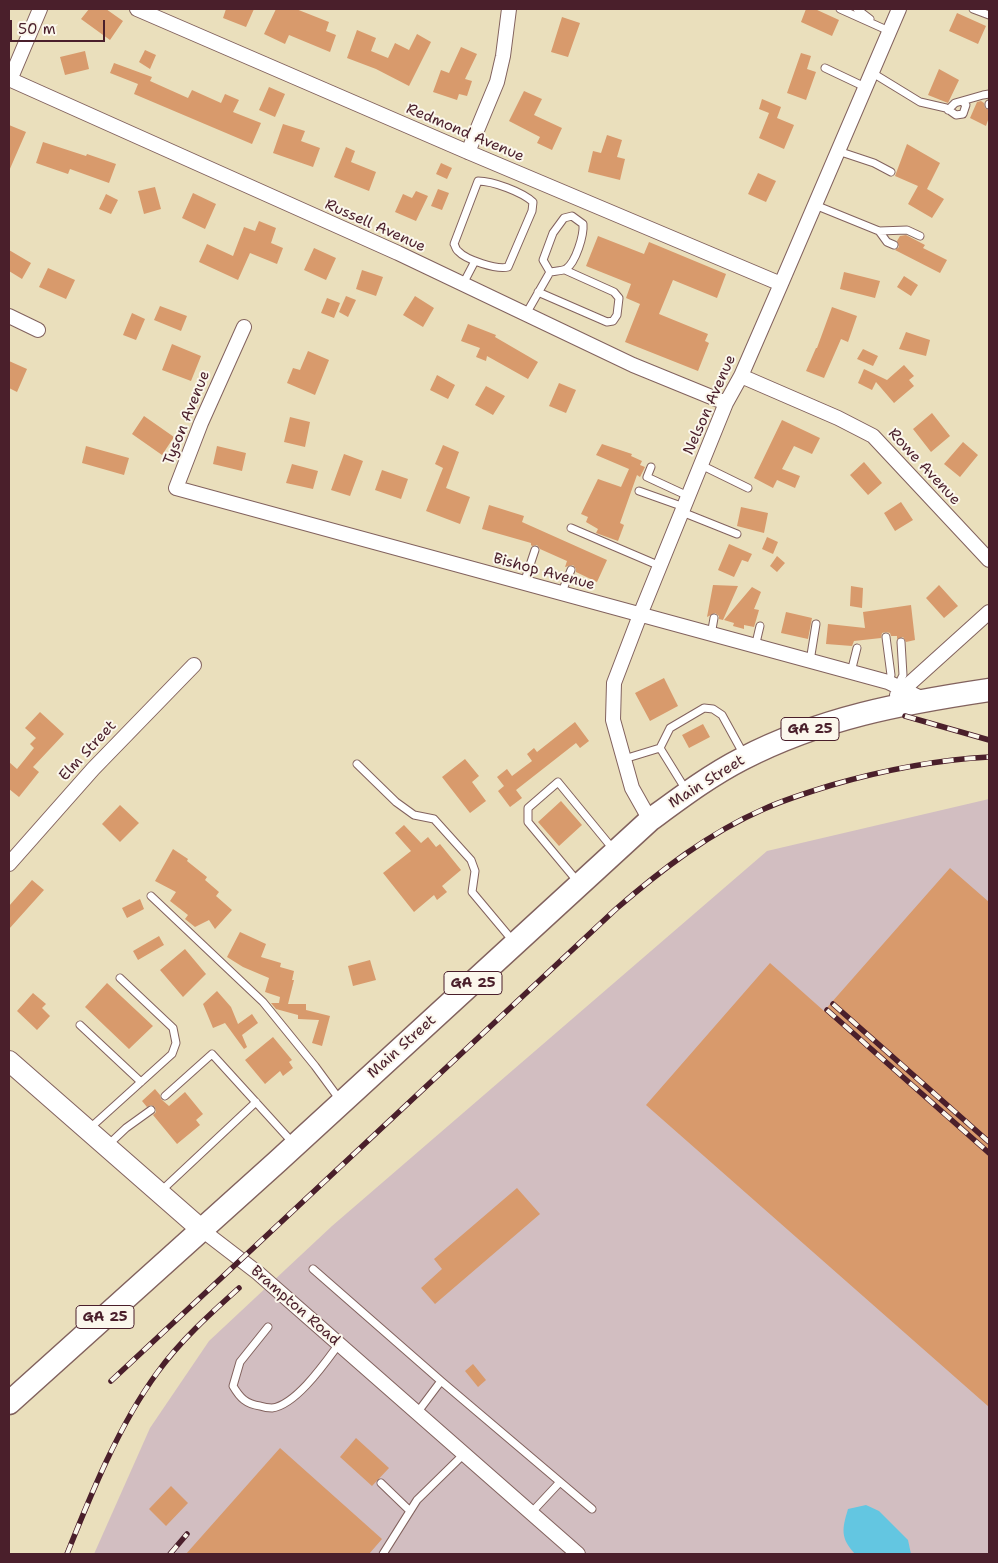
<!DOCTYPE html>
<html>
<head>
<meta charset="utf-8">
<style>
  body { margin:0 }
  #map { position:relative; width:998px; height:1563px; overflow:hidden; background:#eadfbc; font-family:"Shantell Sans",sans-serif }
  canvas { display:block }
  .frame { position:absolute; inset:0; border:10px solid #4a1f2b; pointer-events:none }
  .scale { position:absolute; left:10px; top:20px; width:95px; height:22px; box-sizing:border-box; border:2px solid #4a1f2b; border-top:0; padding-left:6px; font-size:15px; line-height:18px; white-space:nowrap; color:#4a1f2b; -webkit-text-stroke:4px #fbf7ec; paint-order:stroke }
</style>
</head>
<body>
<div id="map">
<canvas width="998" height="1563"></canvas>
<div class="frame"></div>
<div class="scale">50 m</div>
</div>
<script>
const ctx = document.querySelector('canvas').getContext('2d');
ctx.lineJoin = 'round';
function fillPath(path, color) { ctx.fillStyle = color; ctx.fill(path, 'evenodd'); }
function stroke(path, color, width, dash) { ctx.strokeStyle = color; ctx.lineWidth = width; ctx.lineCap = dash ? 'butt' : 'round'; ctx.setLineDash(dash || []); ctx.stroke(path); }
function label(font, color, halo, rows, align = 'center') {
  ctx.font = font + ' "Shantell Sans",sans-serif'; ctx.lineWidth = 4; ctx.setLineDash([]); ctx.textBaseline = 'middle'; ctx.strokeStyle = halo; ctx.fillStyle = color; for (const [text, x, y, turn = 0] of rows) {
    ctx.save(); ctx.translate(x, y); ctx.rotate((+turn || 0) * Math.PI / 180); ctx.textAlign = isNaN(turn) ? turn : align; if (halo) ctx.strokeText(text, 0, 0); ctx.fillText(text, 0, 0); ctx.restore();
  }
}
const industrial = new Path2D(`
  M989 799V1554H94L150 1428 209 1341 332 1226 767 851Z`);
const water = new Path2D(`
  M866 1505 879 1511 908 1540 911 1554H855C840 1538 842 1529 848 1509Z`);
const building = new Path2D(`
  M89 9H106L123 21 110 40 81 19Z
  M226 9H254L246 27 223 18Z
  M276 9H296L329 22 326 31 336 35 330 52 289 35 285 44 264 34Z
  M806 9H815L839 20 832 36 801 22Z
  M957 13 986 26 978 44 949 31Z
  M562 17 580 23 568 57 551 52Z
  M357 30 376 38 371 51 388 58 395 43 409 50 417 34 431 42 409 86 376 69 347 58Z
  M461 47 477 54 465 79 472 81 467 96 459 94 457 100 433 92 441 70 449 73Z
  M145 50 156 55 150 69 139 62Z
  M85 51 89 69 65 75 60 57Z
  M801 53 811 56 807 69 816 72 806 100 787 93Z
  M114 63 152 77 150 81 188 98 192 90 221 103 225 94 239 100 233 112 261 123 252 144 134 94 138 84 110 73Z
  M939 69 959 80 948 103 928 95Z
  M269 87 285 94 275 117 259 110Z
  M524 91 542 99 534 115 562 128 552 150 537 143 540 137 509 121Z
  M762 99 781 107 777 118 794 125 784 149 759 138 769 113 759 109Z
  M981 101 984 103 985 108 989 110V117L986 126 970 118 977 102Z
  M283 124 305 131 301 141 320 148 313 167 273 153Z
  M9 125 26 132 9 171Z
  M607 135 622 140 617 157 625 159 620 180 588 172 593 151 601 153Z
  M43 142 86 156 87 154 116 164 109 183 70 169 68 174 36 163Z
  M907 144 940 163 927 189 944 199 932 218 908 204 918 186 895 176Z
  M346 147 355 151 351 162 376 172 369 191 334 177Z
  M441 163 452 168 447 179 436 174Z
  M758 173 776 181 766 202 748 194Z
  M155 187 161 209 144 214 138 191Z
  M438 189 449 193 442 210 431 206Z
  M416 191 428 196 416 221 395 212 403 194 412 198Z
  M193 193 216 204 205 229 182 218Z
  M106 194 118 200 111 214 99 209Z
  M259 221 276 228 271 243 283 248 277 264 250 253 238 280 199 262 207 244 233 256 244 227 255 231Z
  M906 235 925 245 923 248 947 260 940 273 895 250 899 247 897 241 900 236Z
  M598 236 644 254 649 242 726 274 717 298 673 280 659 314 708 334 705 341 709 343 698 371 625 342 640 304 626 298 631 284 586 266Z
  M314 248 336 258 326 280 304 270Z
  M9 250 31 263 22 279 9 271Z
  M48 268 75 280 66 299 39 287Z
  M362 270 383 277 376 296 356 289Z
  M844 272 880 281 875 298 840 289Z
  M904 276 918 285 911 296 897 287Z
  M346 296 356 300 348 317 339 312Z
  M415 296 434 308 423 327 403 315Z
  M327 298 340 303 334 318 321 313Z
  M160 306 187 316 181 331 154 320Z
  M832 307 857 316 848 342 841 339 824 378 806 371 816 348H817Z
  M132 313 145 319 136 340 123 335Z
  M468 324 496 335 495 337 538 362 528 379 487 356 486 361 476 357 480 348 461 341Z
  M906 332 930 340 926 356 899 349Z
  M172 344 201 356 191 381 162 370Z
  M863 349 878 356 873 366 857 359Z
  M308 351 329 360 315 395 287 383 293 368 300 370Z
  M9 361 27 369 17 392 9 388Z
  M904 365 914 376 909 380 914 386 894 403 876 382 872 390 858 383 864 369 887 380Z
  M437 375 455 385 448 399 430 390Z
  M559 383 576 390 566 413 549 406Z
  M486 386 505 396 493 415 475 405Z
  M932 413 950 436 931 452 913 429Z
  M144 416 174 437 162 455 132 434Z
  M290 417 310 422 305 447 284 442Z
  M782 420 820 438 812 454 794 446 782 469 800 476 795 488 777 480 773 488 754 478Z
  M963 442 978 455 960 477 944 464Z
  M602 444 632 454 631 456 642 461 640 465 645 467 640 477 637 475 620 523 624 525 618 541 596 533 598 529 586 522 588 517 581 514 598 479 621 487 629 469 596 455Z
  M443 445 459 452 446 488 470 497 460 524 426 511 443 468 435 464Z
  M86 446 129 458 124 475 82 463Z
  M217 446 246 453 242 471 213 464Z
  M344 454 363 461 350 496 331 490Z
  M864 462 882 483 868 495 850 475Z
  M292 464 318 471 313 489 286 483Z
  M382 470 408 479 401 499 375 490Z
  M901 502 913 520 895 531 884 513Z
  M489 505 524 516 522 522 607 560 597 582 576 572V569L573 565 565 567 567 561 540 549 537 545 532 546 531 545V543L482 529Z
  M741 507 768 513 764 533 737 526Z
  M767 537 778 542 773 554 762 549Z
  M729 544 752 554 748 562 742 560 734 577 718 570Z
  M777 556 785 563 777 572 770 566Z
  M713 585 738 586 723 620 719 619V616L715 613 707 617Z
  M939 585 958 606 944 618 926 598Z
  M851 586 863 588 862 608 850 606Z
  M752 587 761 592 754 609 759 610 754 627 744 625V629L733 626 734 623 724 620Z
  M911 605 915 640 906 642 903 637 897 639V636H891L890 633 886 632 882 633 881 638 854 641 852 646 826 644 828 624 865 628 863 612Z
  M786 612 812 618 808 639 781 633Z
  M664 678 678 706 650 721 635 693Z
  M40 712 64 734 33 767 39 772 19 797 9 789V762L17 769 34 748 30 744 36 738 25 728Z
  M575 722 589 741 580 748 576 743 516 790 522 798 510 807 498 791 504 786 497 777 507 769 512 776 532 761 527 754 534 748 537 752Z
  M703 724 710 737 689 748 682 735Z
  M465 759 479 776 472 782 486 801 470 813 442 777Z
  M561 801 582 825 559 846 538 822Z
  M120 805 139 823 120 842 102 824Z
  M404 825 421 843 428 837 436 847 440 844 461 870 442 886 447 892 437 900 434 895 414 912 383 873 411 851 395 833Z
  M173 849 188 859 187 861 207 877 205 880 219 892 216 896 232 910 215 929 209 920 195 927 185 919 188 915 170 901 176 892 155 881Z
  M950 868 989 902V1407L646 1105 770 963 824 1011Z
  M32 880 44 890 9 929V906Z
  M140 899 144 909 127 918 122 908Z
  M240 932 266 944 261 957 281 963 280 967 294 971 292 980H294L288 1004H306V1010L330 1016 322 1046 312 1043 319 1020 298 1019V1015L276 1009 271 1003H279L280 997 265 992 269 978 243 967 227 957Z
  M159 936 164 945 138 960 133 951Z
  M185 949 206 974 183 997 160 970Z
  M370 960 376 980 353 986 348 966Z
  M107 983 153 1026 129 1049 85 1007Z
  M217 991 231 1007 238 1024 252 1014 258 1023 242 1035 247 1047 244 1049 225 1023 213 1028 203 1004Z
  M33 993 46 1004 42 1008 50 1016 37 1030 17 1011Z
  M273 1037 292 1060 289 1062 293 1068 283 1076 280 1071 265 1084 245 1060Z
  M155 1089 160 1095 161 1099 169 1106 185 1092 203 1114 196 1120 200 1125 177 1144 153 1115 156 1112 155 1107 151 1105 147 1107 142 1101Z
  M517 1188 540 1214 435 1304 421 1288 442 1269 434 1259Z
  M473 1364 486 1380 478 1387 465 1371Z
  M356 1438 389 1468 372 1486 340 1457Z
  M280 1448 382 1539 369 1554H186Z
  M171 1486 188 1503 166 1526 149 1509Z`);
const lane = new Path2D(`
  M840 9 889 31
  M857 9 870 19
  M973 9 989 15
  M825 68 865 87
  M871 72 920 102 946 108 956 115 963 114 966 105 962 101 955 103 948 110
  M962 101 983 95 989 94
  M989 105V104
  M838 151 874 163 891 172
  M478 181C493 181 522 192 533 202L532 211 508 267C497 270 466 260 458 251 456 250 455 245 454 244Z
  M815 205 879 231 907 230 920 236
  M572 216 583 224C584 235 576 262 566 269 562 271 555 271 550 272L543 260 553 233 564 218Z
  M879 231 887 242 894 245
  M463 284 475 261
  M538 292 607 322 613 321 617 315 619 298 614 292 565 270
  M526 314 550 272
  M701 465 748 488
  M651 467 647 477 688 496
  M639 491 684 507
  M682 512 737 534
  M571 528 660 566
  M524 583 535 550
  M561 594 571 570
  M711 635 714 618
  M886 637 891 675 888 682
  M755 647 760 626
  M810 661 816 624
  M851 672 857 648
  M897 687 903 675 901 642
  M660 748 670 728 704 708 713 709 722 715 744 755
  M624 759 660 748 686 790
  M357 764 396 802 414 815 434 819 443 829 471 860 475 871 472 892 513 941
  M578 882 528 822V808L558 782 613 849
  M151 896 263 1002 315 1066 340 1100
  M80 1025 141 1082
  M165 1096 212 1054 293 1143
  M90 1128 172 1054 176 1043 173 1028 120 978
  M107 1146 126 1128 151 1110
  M161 1191 256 1102
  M313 1269 441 1381
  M268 1327 240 1362 233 1386C240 1398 246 1404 260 1406 263 1407 268 1408 272 1408 296 1405 325 1363 339 1344
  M417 1413 441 1381 592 1509
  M381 1483 410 1511
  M531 1513 560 1482
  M383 1554 417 1500 464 1454`);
const street = new Path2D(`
  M137 9 468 152 781 284
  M9 79 398 253 633 365 726 403
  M10 80 40 9
  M468 152 497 82 503 56 509 9
  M9 316 38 330
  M244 327 201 423 176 488 888 682 923 699
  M741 376 838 418 873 436 989 560
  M897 695 989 612
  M650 820 632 788 613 720 614 683 640 615 726 403 741 376 781 284 899 9
  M9 864 93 769 194 665
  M202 1230 258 1273 578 1554`);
const secondary = new Path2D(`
  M9 1061 202 1230`);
const primary = new Path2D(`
  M9 1403 278 1161 650 820C680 798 709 776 742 759 821 718 902 703 989 690`);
const rail = new Path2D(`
  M905 716 989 740
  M833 1004 989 1142
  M827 1010 989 1153
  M111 1381 616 909C661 870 709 833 764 809 786 799 809 792 832 785 884 770 935 760 989 757
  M67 1554C91 1494 119 1425 157 1373 180 1341 210 1314 239 1288
  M170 1554 187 1534`);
const shields = [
  [810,729,58],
  [473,983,58],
  [105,1317,58]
];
const shieldNames = [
  ["GA 25",810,729],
  ["GA 25",473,983],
  ["GA 25",105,1317]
];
const streetNames = [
  ["Redmond Avenue",465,133,23],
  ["Russell Avenue",375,226,24],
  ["Nelson Avenue",710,405,-66],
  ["Tyson Avenue",187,418,-68],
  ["Rowe Avenue",924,467,47],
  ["Bishop Avenue",544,572,15],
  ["Elm Street",88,751,-47],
  ["Main Street",707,782,-32],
  ["Main Street",402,1047,-42],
  ["Brampton Road",295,1306,41]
];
fillPath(industrial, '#d2bec1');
fillPath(water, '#63c6e1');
fillPath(building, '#d89a6c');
stroke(lane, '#82625e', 9);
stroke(street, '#82625e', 16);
stroke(secondary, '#82625e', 22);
stroke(primary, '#82625e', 25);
stroke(lane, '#fff', 7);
stroke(street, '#fff', 14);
stroke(secondary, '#fff', 20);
stroke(primary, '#fff', 22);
stroke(rail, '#4a1f2b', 5.5);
stroke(rail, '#fbf7ec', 4, [11]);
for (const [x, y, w] of shields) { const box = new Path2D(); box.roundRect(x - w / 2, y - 11.5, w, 23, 4); ctx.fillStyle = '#fbf7ec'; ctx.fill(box); stroke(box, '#4a1f2b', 1); }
label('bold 14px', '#4a1f2b', null, shieldNames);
label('15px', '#4a1f2b', '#fbf7ec', streetNames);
</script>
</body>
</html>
